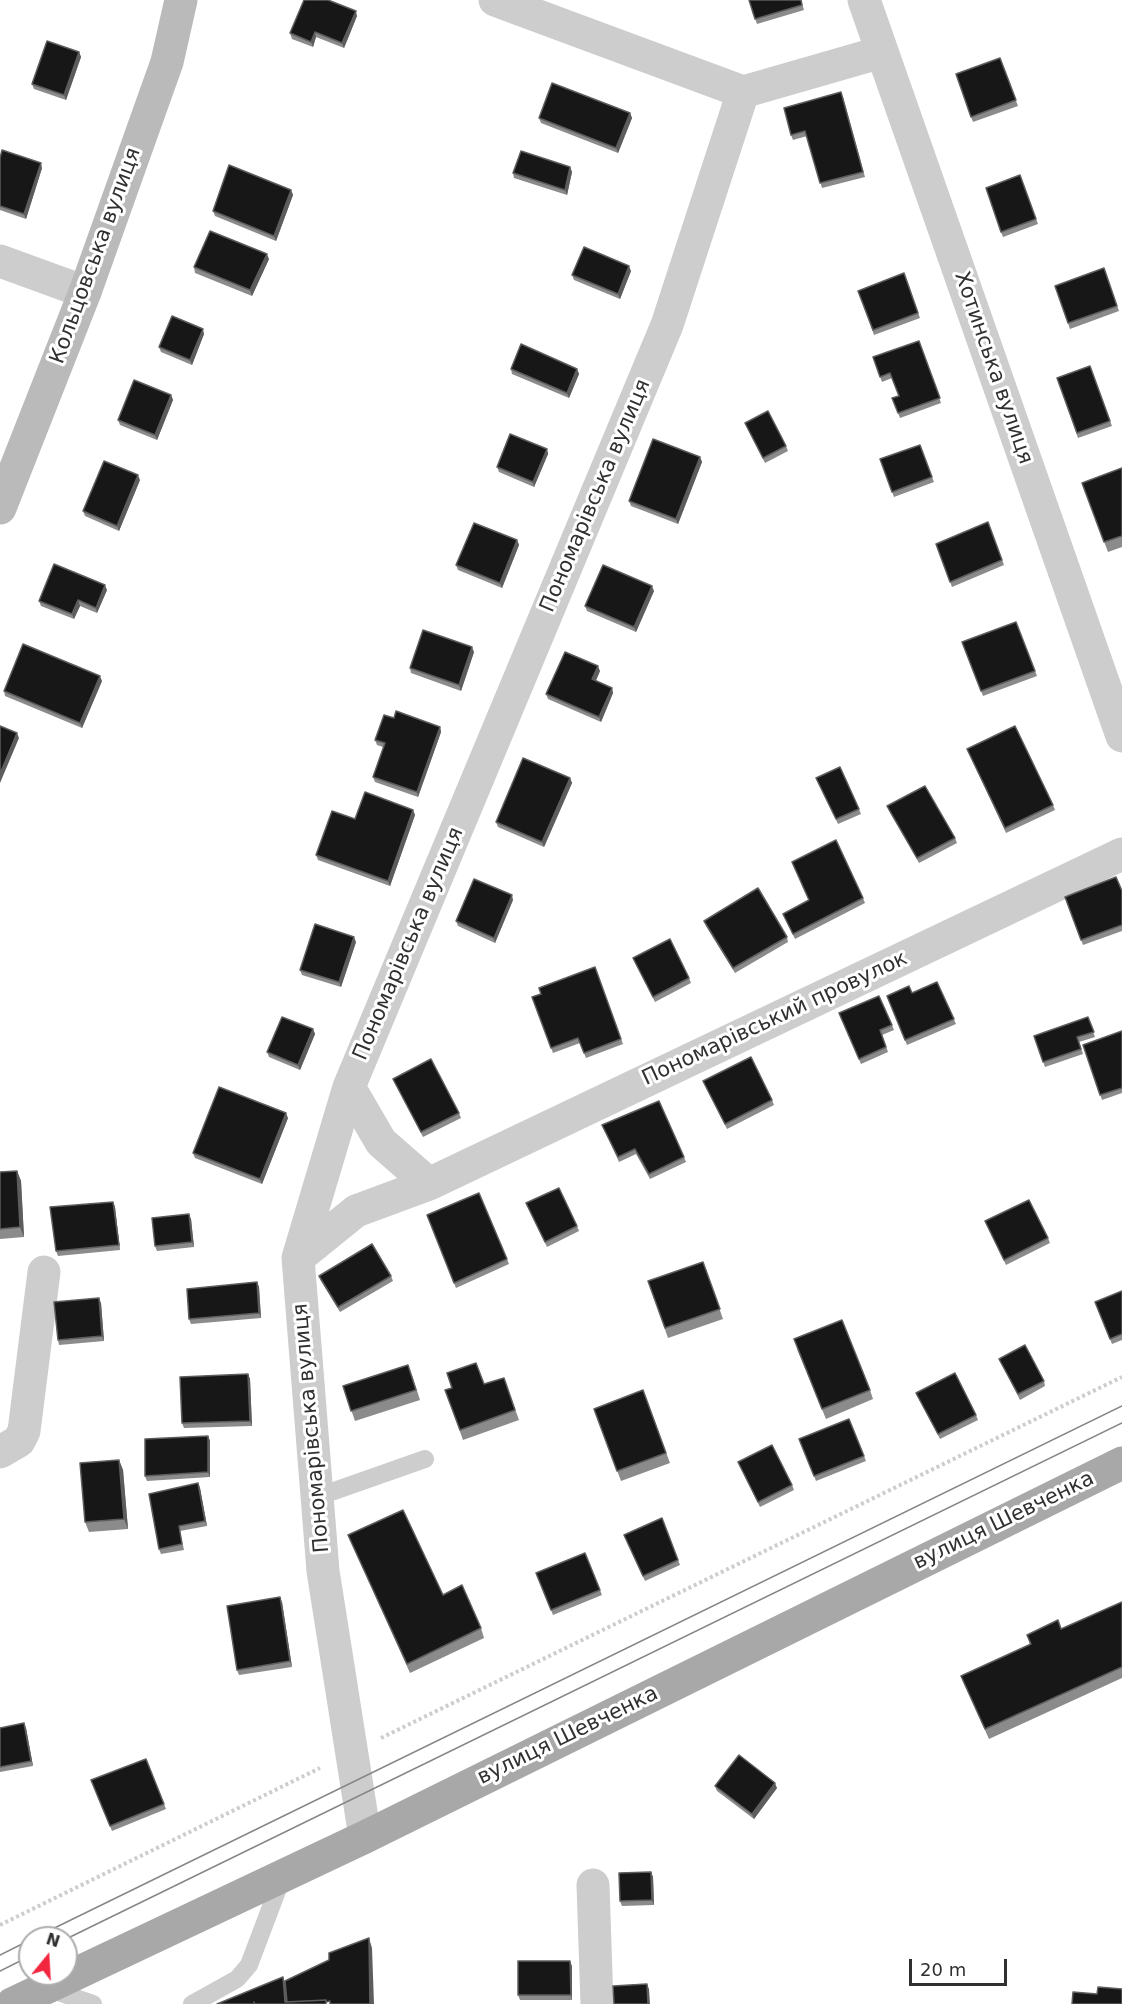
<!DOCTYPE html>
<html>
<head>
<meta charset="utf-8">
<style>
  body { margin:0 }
  #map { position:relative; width:1122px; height:2004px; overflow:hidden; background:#fff; font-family:"DejaVu Sans",sans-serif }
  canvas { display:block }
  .north { position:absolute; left:18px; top:1926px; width:60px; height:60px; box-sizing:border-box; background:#fff; border:2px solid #acacac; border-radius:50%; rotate:18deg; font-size:16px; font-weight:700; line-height:24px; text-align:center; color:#303030 }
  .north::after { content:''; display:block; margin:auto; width:21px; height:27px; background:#f2263f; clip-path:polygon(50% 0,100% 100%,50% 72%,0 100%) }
  .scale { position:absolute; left:909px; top:1959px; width:98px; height:27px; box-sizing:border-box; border:3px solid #303030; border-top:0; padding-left:8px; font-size:18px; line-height:21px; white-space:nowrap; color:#303030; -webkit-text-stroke:4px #fff; paint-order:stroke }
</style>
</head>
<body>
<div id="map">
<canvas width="1122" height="2004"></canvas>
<div class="north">N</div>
<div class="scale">20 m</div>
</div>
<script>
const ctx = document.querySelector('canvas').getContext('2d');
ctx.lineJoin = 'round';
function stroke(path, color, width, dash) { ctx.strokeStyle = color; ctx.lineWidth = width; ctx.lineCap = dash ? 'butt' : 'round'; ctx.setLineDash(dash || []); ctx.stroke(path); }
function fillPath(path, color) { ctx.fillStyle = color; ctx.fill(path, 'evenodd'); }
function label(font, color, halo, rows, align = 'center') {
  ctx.font = font + ' "DejaVu Sans",sans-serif'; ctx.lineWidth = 6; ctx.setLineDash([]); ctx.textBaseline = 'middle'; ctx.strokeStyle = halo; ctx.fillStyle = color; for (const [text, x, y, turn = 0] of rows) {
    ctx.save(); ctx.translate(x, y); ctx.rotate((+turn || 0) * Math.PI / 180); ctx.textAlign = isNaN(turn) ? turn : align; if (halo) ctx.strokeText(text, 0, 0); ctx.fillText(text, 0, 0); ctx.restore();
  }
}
const path = new Path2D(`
  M381 1738 1122 1377
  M0 1925 320 1768`);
const lane = new Path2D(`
  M317 1497 425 1459
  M47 1988 93 2004
  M192 2004 237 1979 249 1965 283 1875`);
const street = new Path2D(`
  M495 0 743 92 882 52
  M864 0 1122 736
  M0 261 85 292
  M349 1087 381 1142 429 1184
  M298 1258 356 1211 429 1184 1122 854
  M0 1452 19 1441 24 1431 44 1272
  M365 1837 323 1571 298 1258 349 1087 667 325 743 92
  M593 1885 597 2004`);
const secondary = new Path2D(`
  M0 508 85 292 167 62 181 0`);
const primary = new Path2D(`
  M12 2004 365 1837 1122 1463`);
const tram = new Path2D(`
  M34 1938 1122 1406
  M66 1939 1122 1423
  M0 1955 30 1940
  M0 1971 30 1956`);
const wall = new Path2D(`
  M749 0H801L804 10 757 24Z
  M357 16 344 48 316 37 313 47 292 39 290 33Z
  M79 52 81 57 66 100 34 89 32 84Z
  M1000 58 1018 106 973 122 956 74Z
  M843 97 865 177 822 188 807 136 793 140 791 135Z
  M630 113 632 118 618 153 541 123 539 118Z
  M0 158 42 168 26 219 0 210Z
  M570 167 572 172 567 195 514 178 513 173Z
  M1020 175 1038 224 1003 237 1001 232Z
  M291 190 293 195 276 241 215 216 213 211Z
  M269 259 252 296 195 273 194 267Z
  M1104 268 1119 311 1070 329 1055 286Z
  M631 271 620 299 574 280 572 275Z
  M904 273 920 318 874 335 858 291Z
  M204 334 192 365 161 352 159 347Z
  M919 341 941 403 900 418 892 398 899 396 892 378 882 382 873 357Z
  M1090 366 1112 426 1078 438 1057 378Z
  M511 369H577L579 374 569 398 512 374Z
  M171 395 173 400 157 440 120 425 118 420Z
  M745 423 786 446 788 451 765 463Z
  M547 449 548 454 534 487 499 472 497 467Z
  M700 457 702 462 678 524 631 506 629 501Z
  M880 459 932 477 934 482 894 497Z
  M1122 468V547L1108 552 1082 483Z
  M140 480 119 531 85 516 83 511Z
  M988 522 1004 565 952 587 936 544Z
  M517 540 519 545 502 588 458 570 456 565Z
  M107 590 97 613 80 606 74 619 41 606 39 601Z
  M654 591 636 632 587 611 585 606Z
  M1016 622 1037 676 983 696 962 642Z
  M474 652 461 691 411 673 410 668Z
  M600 671 596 681 612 688 613 693 601 722 548 699 546 694Z
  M102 681 82 728 5 696 4 691Z
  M394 718 440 727 441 732 418 797 375 782 373 777 383 747 377 745 375 740Z
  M967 749 1053 805 1055 810 1006 833Z
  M570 778 572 783 544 847 498 827 496 822Z
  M816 778 859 809 861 814 838 824Z
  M887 806 955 838 957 843 919 863 889 811Z
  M413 810 415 815 390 886 318 860 316 855 355 819Z
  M1122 891V931L1083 945 1065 897Z
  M863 898 865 903 795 939 783 914Z
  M513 900 495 943 458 926 456 921Z
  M704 921 787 937 788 942 735 973 706 926Z
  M356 942 341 987 302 975 300 970Z
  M633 958 689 978 691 983 655 1002Z
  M595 967 623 1044 586 1058 580 1043 553 1053 532 997 541 994Z
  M937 982 956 1024 907 1045 887 996 912 993Z
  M839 1013 892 1025 894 1030 882 1035 888 1052 861 1064Z
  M1088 1017 1095 1037 1079 1042 1083 1054 1045 1067 1034 1036Z
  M313 1029 315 1034 300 1070 269 1057 267 1052Z
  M1122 1031V1093L1102 1100 1083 1045Z
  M393 1079 459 1113 461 1118 423 1137Z
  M703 1081 772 1100 774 1105 727 1129Z
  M288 1118 262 1184 195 1158 193 1153Z
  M602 1125 684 1157 686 1162 650 1179 636 1154 619 1162Z
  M17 1171 21 1181 24 1237 0 1239V1172Z
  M113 1202 115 1207 120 1250 58 1256 56 1251Z
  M526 1203 577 1226 579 1231 547 1247Z
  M427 1215 507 1259 509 1264 456 1288Z
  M191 1219 194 1247 157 1251 155 1246Z
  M985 1221 1048 1238 1050 1243 1006 1265Z
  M703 1262 723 1319 668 1338 648 1281Z
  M319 1276H391L393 1281 340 1312 321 1281Z
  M257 1282 259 1287 261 1318 191 1324 189 1319Z
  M1122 1291V1340L1112 1344 1095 1302Z
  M101 1303 104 1341 59 1345 58 1340Z
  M797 1349 870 1390 873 1399 826 1419Z
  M999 1359 1044 1381 1045 1386 1020 1400Z
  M248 1374 250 1379 252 1426 184 1428 182 1423Z
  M412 1375 420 1400 355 1421 343 1386Z
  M504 1378 519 1420 463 1440 445 1390 484 1384Z
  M643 1390 670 1463 621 1481 594 1409Z
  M916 1393 976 1415 978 1420 940 1439Z
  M849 1419 866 1461 816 1481 799 1439Z
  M208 1436 210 1441V1477L147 1481 145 1476Z
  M119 1460 123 1470 128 1529 89 1532 85 1522Z
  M738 1462 792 1485 794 1490 760 1507Z
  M198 1483 200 1488 207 1526 180 1531 184 1550 161 1554 159 1549Z
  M662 1518 680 1565 645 1581 624 1535Z
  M348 1535 443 1595 481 1628 484 1638 410 1673Z
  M536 1573 600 1590 602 1595 553 1615Z
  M282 1602 292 1667 239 1675 237 1670Z
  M1122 1602V1678L989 1739 961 1676 1030 1645 1027 1635 1061 1629Z
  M0 1728H26L33 1766 0 1772Z
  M146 1759 166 1809 112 1831 91 1780Z
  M715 1786 777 1788 754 1819 717 1791Z
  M651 1872 653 1877 654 1905 622 1906 620 1901Z
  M572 1966V2000H520L518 1995Z`);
const shadedWall = new Path2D(`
  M356 11 357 16 344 48 342 43Z
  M315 32 316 37 313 47 311 42Z
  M79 52 81 57 66 100 64 95Z
  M630 113 632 118 618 153 616 148Z
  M41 163 42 168 26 219 24 214Z
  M570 167 572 172 567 195 565 190Z
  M291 190 293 195 276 241 274 236Z
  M267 254 269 259 252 296 250 290Z
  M629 266 631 271 620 299 618 294Z
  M203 329 204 334 192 365 190 360Z
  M577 369 579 374 569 398 567 393Z
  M171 395 173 400 157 440 155 435Z
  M547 449 548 454 534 487 533 482Z
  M700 457 702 462 678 524 676 519Z
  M138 475 140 480 119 531 117 526Z
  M517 540 519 545 502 588 500 583Z
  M105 585 107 590 97 613 96 608Z
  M652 586 654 591 636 632 634 627Z
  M78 600 80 606 74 619 72 614Z
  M472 647 474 652 461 691 459 685Z
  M598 666 600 671 594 684 592 679Z
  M100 676 102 681 82 728 80 723Z
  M612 688 613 693 601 722 599 717Z
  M440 727 441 732 418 797 417 792Z
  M17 733 19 738 0 783V774Z
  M570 778 572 783 544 847 542 842Z
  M413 810 415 815 390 886 388 881Z
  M512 895 513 900 495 943 494 938Z
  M354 937 356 942 341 987 339 982Z
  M313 1029 315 1034 300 1070 298 1065Z
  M286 1113 288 1118 262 1184 260 1179Z
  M17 1171 21 1181 24 1237 20 1227Z
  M113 1202 115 1207 120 1250 119 1245Z
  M189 1214 191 1219 194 1247 192 1242Z
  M257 1282 259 1287 261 1318 259 1313Z
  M99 1298 101 1303 104 1341 102 1336Z
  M248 1374 250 1379 252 1426 250 1421Z
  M208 1436 210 1441V1477L208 1472Z
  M119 1460 123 1470 128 1529 124 1519Z
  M198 1483 200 1488 207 1526 205 1521Z
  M280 1597 282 1602 292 1667 290 1661Z
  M24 1723 26 1728 33 1766 31 1761Z
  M775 1783 777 1788 754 1819 752 1814Z
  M651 1872 653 1877 654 1905 652 1900Z
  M369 1938 372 1948 374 2004H370Z
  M570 1961 572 1966V2000L571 1995Z
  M283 1977 288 1991 289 2004 285 2002Z
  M647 1984 649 1989 650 2004H648Z`);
const building = new Path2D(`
  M304 0H328L356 11 342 43 315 32 311 42 290 33Z
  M749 0H801L802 5 755 19Z
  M47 41 79 52 64 95 32 84Z
  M1000 58 1016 100 971 117 956 74Z
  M552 83 630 113 616 148 539 118Z
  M841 92 863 172 820 183 805 131 791 135 784 108Z
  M2 150 41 163 24 214 0 206V158Z
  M521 151 570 167 565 190 513 173Z
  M229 165 291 190 274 236 213 211Z
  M1020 175 1036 219 1001 232 986 188Z
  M210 231 267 254 250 290 194 267Z
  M584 247 629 266 618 294 572 275Z
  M1104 268 1117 306 1068 323 1055 286Z
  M904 273 918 313 873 330 858 291Z
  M172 316 203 329 190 360 159 347Z
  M919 341 940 398 898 413 892 398 899 396 890 373 880 377 873 357Z
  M521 344 577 369 567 393 511 369Z
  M1090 366 1110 421 1077 433 1057 378Z
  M134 380 171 395 155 435 118 420Z
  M768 411 786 446 763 458 745 423Z
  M510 434 547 449 533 482 497 467Z
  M653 439 700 457 676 519 629 501Z
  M920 445 932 477 892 492 880 459Z
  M104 461 138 475 117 526 83 511Z
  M1122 468V536L1104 542 1082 483Z
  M988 522 1002 560 950 582 936 544Z
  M474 523 517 540 500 583 456 565Z
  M54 564 105 585 96 608 78 600 72 614 39 601Z
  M603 565 652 586 634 627 585 606Z
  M1016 622 1035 671 981 691 962 642Z
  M423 630 472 647 459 685 410 668Z
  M23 644 100 676 80 723 4 691Z
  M565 652 598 666 592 679 612 688 599 717 546 694Z
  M396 711 440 727 417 792 373 777 385 743 375 740 384 715 394 718Z
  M0 726 17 733 0 774Z
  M1015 726 1053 805 1005 828 967 749Z
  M523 758 570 778 542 842 496 822Z
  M840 767 859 809 836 819 816 778Z
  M925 786 955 838 917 858 887 806Z
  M365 792 413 810 388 881 316 855 332 811 355 819Z
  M836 840 863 898 793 934 783 914 809 900 792 862Z
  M1116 877 1122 891V925L1081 940 1065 897Z
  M474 879 512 895 494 938 456 921Z
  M758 888 787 937 733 968 704 921Z
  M315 924 354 937 339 982 300 970Z
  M670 939 689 978 653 997 633 958Z
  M595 967 621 1039 584 1053 578 1038 551 1048 532 997 541 994 539 988Z
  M937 982 954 1019 905 1040 887 996 909 986 912 993Z
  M879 996 892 1025 880 1030 886 1047 859 1059 839 1013Z
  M282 1017 313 1029 298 1065 267 1052Z
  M1088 1017 1094 1032 1077 1037 1081 1049 1043 1062 1034 1036Z
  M1122 1031V1088L1100 1095 1083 1045Z
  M751 1057 772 1100 725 1124 703 1081Z
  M431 1059 459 1113 421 1132 393 1079Z
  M219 1087 286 1113 260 1179 193 1153Z
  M659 1101 684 1157 649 1174 635 1149 618 1157 602 1125Z
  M17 1171 20 1227 0 1229V1172Z
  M559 1188 577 1226 545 1242 526 1203Z
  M479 1193 507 1259 454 1283 427 1215Z
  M1029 1200 1048 1238 1004 1260 985 1221Z
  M113 1202 119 1245 56 1251 50 1207Z
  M189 1214 192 1242 155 1246 152 1218Z
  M372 1244 391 1276 338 1307 319 1276Z
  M703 1262 720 1309 665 1328 648 1281Z
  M257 1282 259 1313 189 1319 187 1289Z
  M1122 1291V1334L1110 1339 1095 1302Z
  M99 1298 102 1336 58 1340 54 1302Z
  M842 1320 870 1390 822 1409 794 1339Z
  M1025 1345 1044 1381 1018 1394 999 1359Z
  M476 1363 484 1384 504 1378 515 1410 460 1430 445 1390 452 1388 447 1373Z
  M408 1365 416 1390 351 1411 343 1386Z
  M955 1373 976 1415 938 1434 916 1393Z
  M248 1374 250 1421 182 1423 180 1377Z
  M643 1390 666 1453 617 1471 594 1409Z
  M849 1419 864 1456 814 1476 799 1439Z
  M208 1436V1472L145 1476V1439Z
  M772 1445 792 1485 758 1502 738 1462Z
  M119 1460 124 1519 85 1522 80 1463Z
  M198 1483 205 1521 179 1526 182 1544 159 1549 149 1494Z
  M403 1510 443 1595 462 1585 481 1628 407 1664 348 1535Z
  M662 1518 678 1560 643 1576 624 1535Z
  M585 1553 600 1590 551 1610 536 1573Z
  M280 1597 290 1661 237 1670 227 1606Z
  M1122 1602V1667L985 1729 961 1676 1031 1644 1027 1635 1058 1620 1061 1629Z
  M24 1723 31 1761 0 1767V1728Z
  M739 1755 775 1783 752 1814 715 1786Z
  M146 1759 164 1804 110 1826 91 1780Z
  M651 1872 652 1900 620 1901 619 1873Z
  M369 1938 370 2004H330V2001L326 2002V2000L287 2002 285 1981 329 1960V1953Z
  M518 1961H570L571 1995H518Z
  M283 1977 285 2002 326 2000V2004H255L254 2002 255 2004H217Z
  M647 1984 648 2004H614L613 1986Z
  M1098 1987 1122 1989V2004H1072L1073 1992 1097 1994Z`);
const streetNames = [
  ["Кольцовська вулиця",96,256,-70],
  ["Хотинська вулиця",993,368,71],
  ["Пономарівська вулиця",596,496,-67],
  ["Пономарівська вулиця",409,944,-67],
  ["Пономарівський провулок",775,1019,-25],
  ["Пономарівська вулиця",312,1428,-95],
  ["вулиця Шевченка",1004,1521,-26],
  ["вулиця Шевченка",568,1736,-26]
];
stroke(path, '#cdcdcd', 4, [3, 3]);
stroke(lane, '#cdcdcd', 18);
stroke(street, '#cdcdcd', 33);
stroke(secondary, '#bababa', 33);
stroke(primary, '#a8a8a8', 33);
stroke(tram, '#858585', 1.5);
fillPath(wall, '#8b8b8b');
fillPath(shadedWall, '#5d5d5d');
fillPath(building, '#171717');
stroke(building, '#5d5d5d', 1.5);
label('21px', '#303030', '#fff', streetNames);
</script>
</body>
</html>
